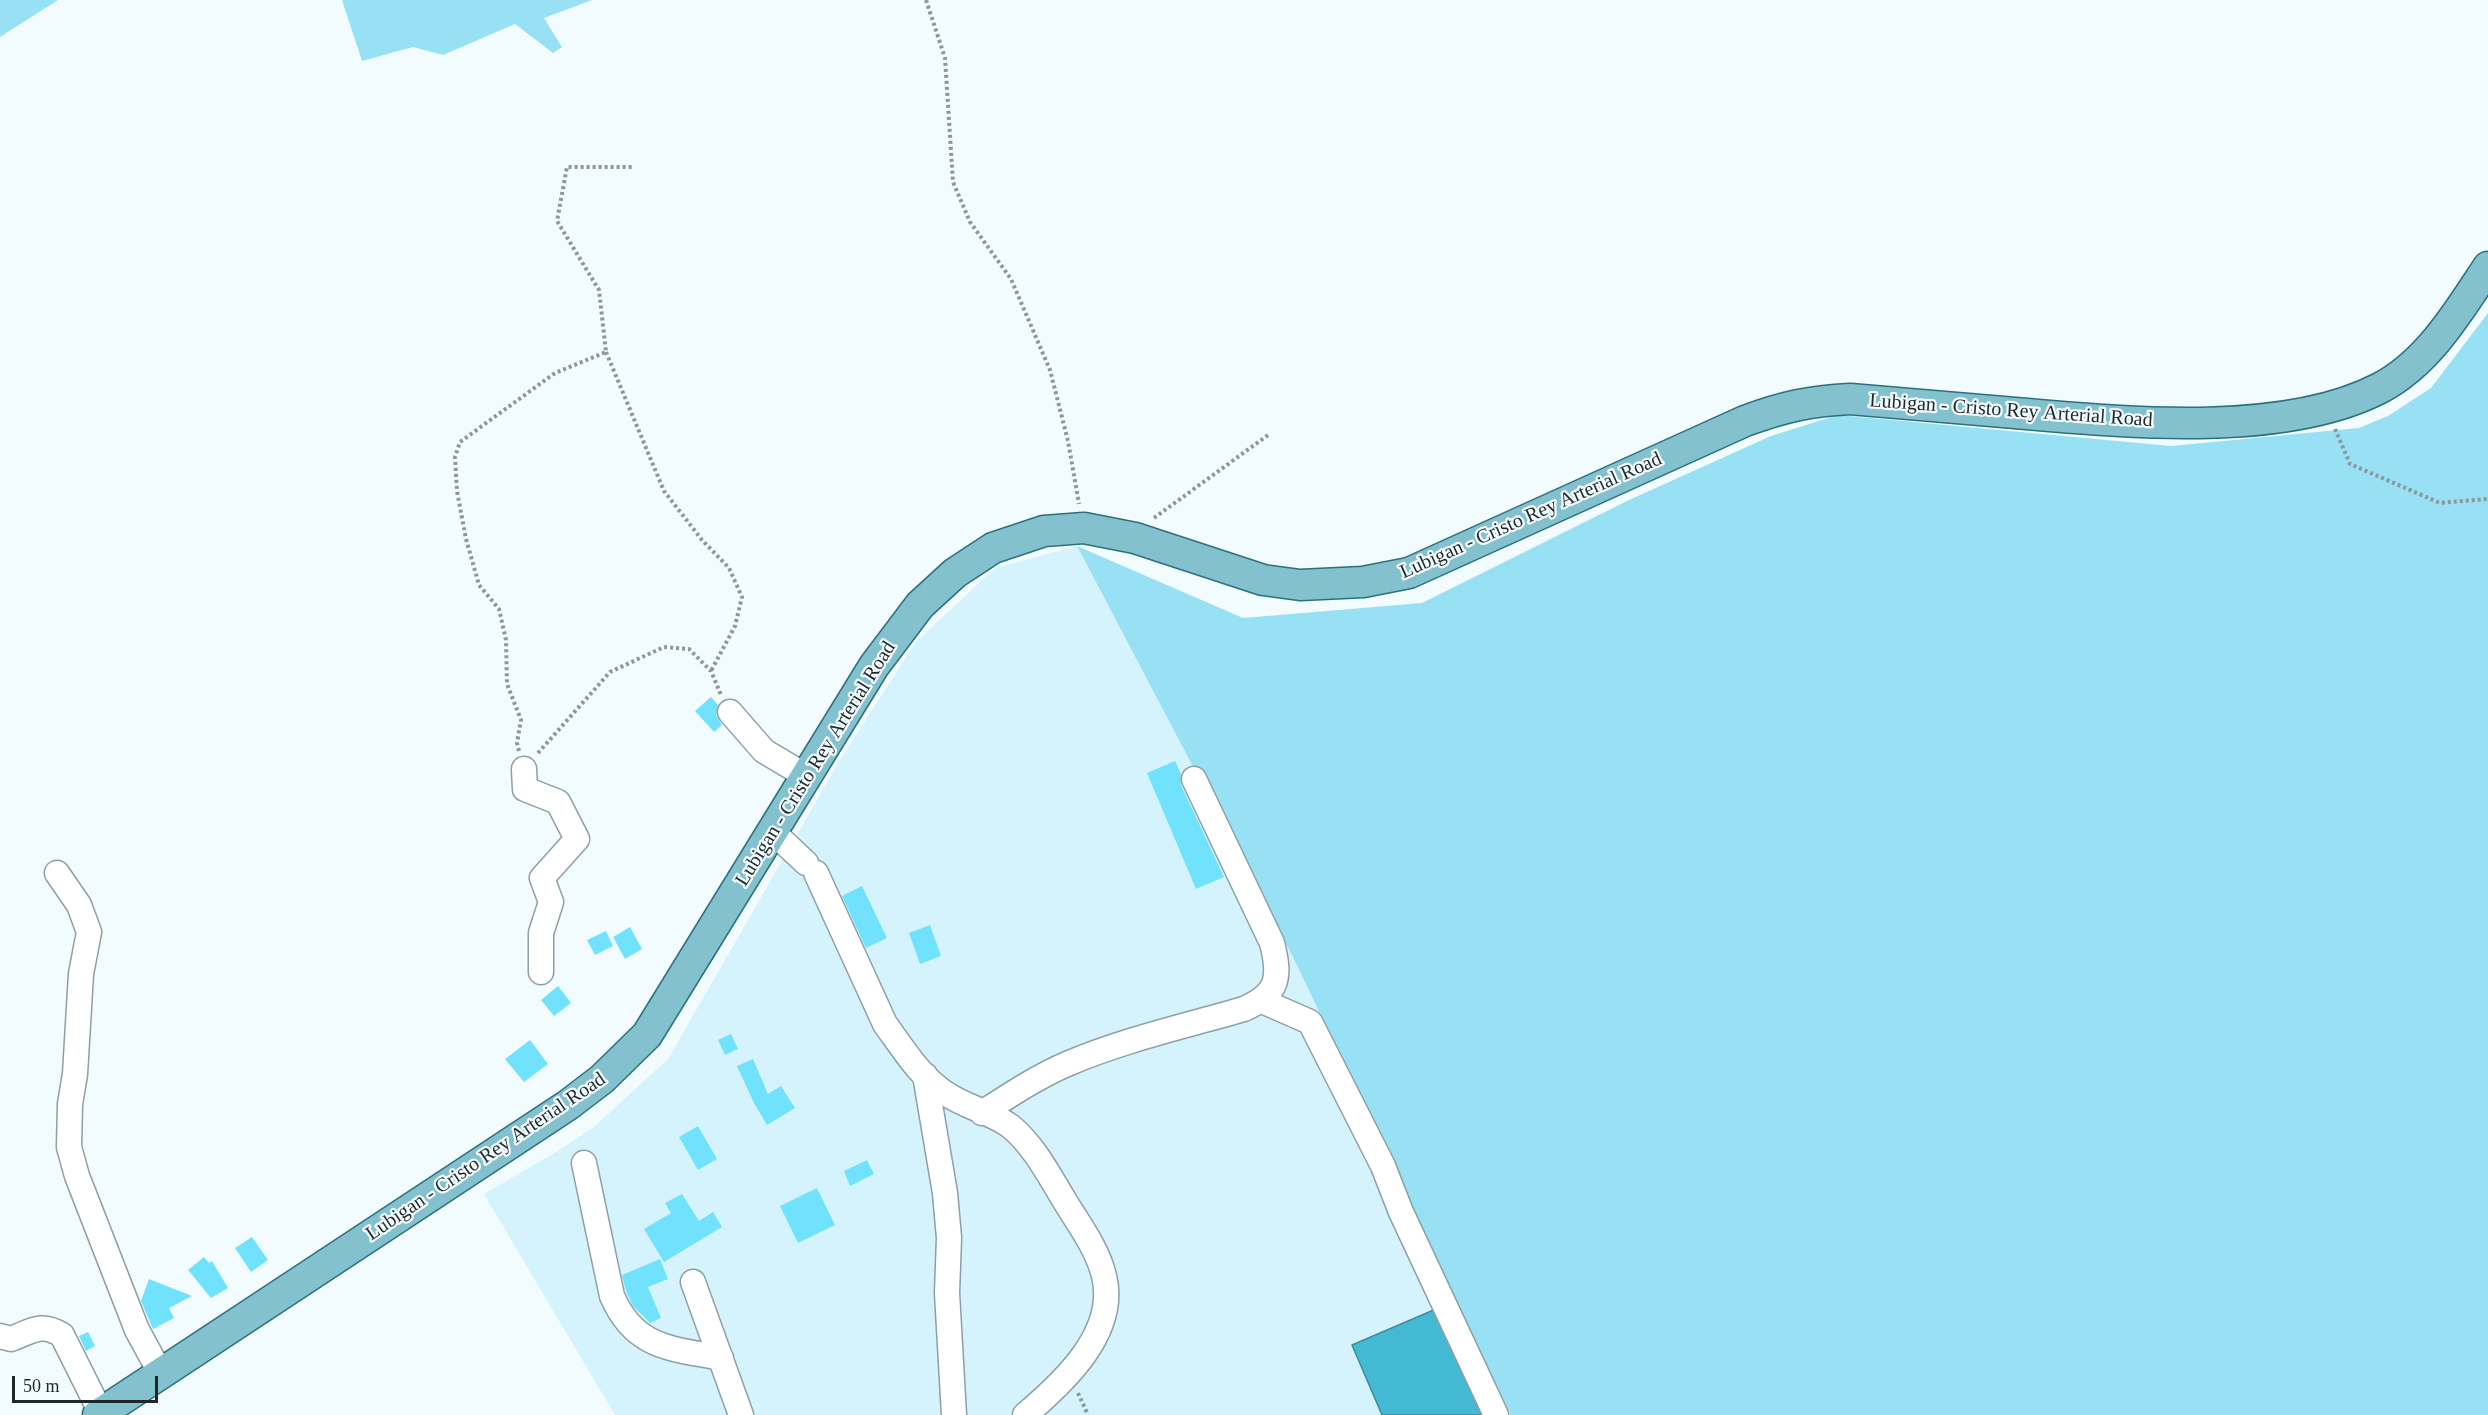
<!DOCTYPE html>
<html>
<head>
<meta charset="utf-8">
<style>
  body { margin:0 }
  #map { position:relative; width:2488px; height:1415px; overflow:hidden; background:#f2fbfd; font-family:"Times New Roman",serif }
  canvas { display:block }
  .scale { position:absolute; left:12px; top:1376px; width:146px; height:27px; box-sizing:border-box; border:3px solid #1f2729; border-top:0; padding-left:8px; font-size:18px; line-height:21px; white-space:nowrap; color:#1f2729; -webkit-text-stroke:4px #f2fbfd; paint-order:stroke }
</style>
</head>
<body>
<div id="map">
<canvas width="2488" height="1415"></canvas>
<div class="scale">50 m</div>
</div>
<script>
const ctx = document.querySelector('canvas').getContext('2d');
ctx.lineJoin = 'round';
function fillPath(path, color) { ctx.fillStyle = color; ctx.fill(path, 'evenodd'); }
function stroke(path, color, width, dash) { ctx.strokeStyle = color; ctx.lineWidth = width; ctx.lineCap = dash ? 'butt' : 'round'; ctx.setLineDash(dash || []); ctx.stroke(path); }
function label(font, color, halo, rows, align = 'center') {
  ctx.font = font + ' "Times New Roman",serif'; ctx.lineWidth = 4.5; ctx.setLineDash([]); ctx.textBaseline = 'middle'; ctx.strokeStyle = halo; ctx.fillStyle = color; for (const [text, x, y, turn = 0] of rows) {
    ctx.save(); ctx.translate(x, y); ctx.rotate((+turn || 0) * Math.PI / 180); ctx.textAlign = isNaN(turn) ? turn : align; if (halo) ctx.strokeText(text, 0, 0); ctx.fillText(text, 0, 0); ctx.restore();
  }
}
const built = new Path2D(`
  M1077 546 1294 959 1511 1415H615L484 1194 558 1151 595 1126 668 1059 840 760 915 643 995 568Z`);
const green = new Path2D(`
  M0 0H58L0 37Z
  M342 0H592L544 18 562 47 553 53 515 24 443 55 413 47 362 61Z
  M2488 313V1415H1511L1294 959 1077 546 1243 618 1422 603 1629 500 1771 436 1838 415 2171 446 2359 428 2388 416 2431 388Z`);
const water = new Path2D(`
  M1436 1309 1482 1415H1382L1352 1345Z`);
const building = new Path2D(`
  M711 697 718 705 716 715 722 725 714 732 695 711Z
  M1175 761 1181 774V785L1224 877 1196 889 1147 773Z
  M862 886 887 938 866 948 842 896Z
  M930 925 941 956 920 964 909 933Z
  M630 927 642 949 625 959 613 937Z
  M606 931 613 946 595 955 587 940Z
  M558 986 571 1003 554 1016 541 1000Z
  M731 1034 738 1049 725 1055 718 1040Z
  M530 1040 548 1064 524 1082 505 1059Z
  M753 1059 768 1094 781 1086 795 1108 767 1125 754 1103 737 1066Z
  M698 1126 717 1159 698 1170 679 1137Z
  M867 1160 874 1174 850 1186 844 1171Z
  M817 1188 835 1225 798 1243 780 1206Z
  M682 1194 699 1221 713 1212 722 1227 664 1262 644 1229 671 1213 665 1203Z
  M252 1237 268 1260 251 1272 235 1248Z
  M204 1257 209 1263 212 1261 228 1288 211 1298 188 1270Z
  M660 1259 668 1279 648 1287 661 1318 650 1323 633 1306 626 1291 622 1275Z
  M149 1279 192 1296 169 1308 174 1318 153 1329 141 1301Z
  M88 1332 95 1346 86 1351 79 1336Z`);
const path = new Path2D(`
  M926 0 945 58 953 182 970 222 1011 279 1050 370 1068 441 1079 504
  M606 352 664 491 702 540 729 568 742 597 735 626 711 671
  M2335 429 2350 464 2440 503 2488 499
  M1154 518 1268 435
  M519 751 517 743 521 720 507 684 506 640 499 609 479 585 466 539 457 491 455 457 460 442 555 373 606 352 599 290 557 221 567 167H632
  M538 753 610 672 664 647 689 649 711 671 721 695
  M1078 1393 1088 1415`);
const minor = new Path2D(`
  M730 712 764 751 806 776
  M524 769 525 789 558 802 577 839 542 878 551 902 541 933V972
  M773 832 806 863
  M57 873 79 905 89 932 81 974 75 1074 70 1104 69 1147 77 1176 137 1330 161 1374
  M816 873 885 1024C902 1047 920 1077 945 1093 965 1107 991 1112 1010 1126 1034 1145 1050 1177 1066 1203 1080 1226 1098 1250 1104 1276 1118 1332 1064 1382 1025 1415
  M1262 1001 1310 1022 1383 1166 1401 1212 1496 1415
  M925 1075 945 1193 949 1238 947 1293 954 1415
  M982 1113C1010 1095 1037 1077 1067 1064 1123 1040 1185 1026 1244 1009 1278 994 1281 978 1272 943L1194 779
  M584 1163 612 1296C635 1349 671 1348 721 1358
  M693 1282 741 1415
  M0 1336 11 1339C32 1331 41 1322 62 1335L101 1413`);
const major = new Path2D(`
  M98 1415 568 1105 602 1079 647 1035 874 666 920 605 955 573 993 548 1044 531 1084 528 1135 538 1263 580 1300 585 1363 582 1409 573 1745 421C1783 407 1809 401 1850 399 1909 404 1968 409 2027 414 2131 423 2286 437 2380 388 2428 363 2459 311 2488 267`);
const streetNames = [
  ["Lubigan - Cristo Rey Arterial Road",2011,411,4],
  ["Lubigan - Cristo Rey Arterial Road",1531,516,-24],
  ["Lubigan - Cristo Rey Arterial Road",816,764,-58],
  ["Lubigan - Cristo Rey Arterial Road",486,1157,-34]
];
fillPath(built, '#d4f3fc');
fillPath(green, '#98e0f3');
fillPath(water, '#44b9d4');
stroke(water, '#398da1', 1.5);
fillPath(building, '#71e2fe');
stroke(minor, '#8ca0a6', 27);
stroke(major, '#2b707f', 33);
stroke(path, '#8e9698', 4, [3, 3]);
stroke(minor, '#fff', 24);
stroke(major, '#84c1ce', 30);
label('20px', '#1f2729', '#f2fbfd', streetNames);
</script>
</body>
</html>
